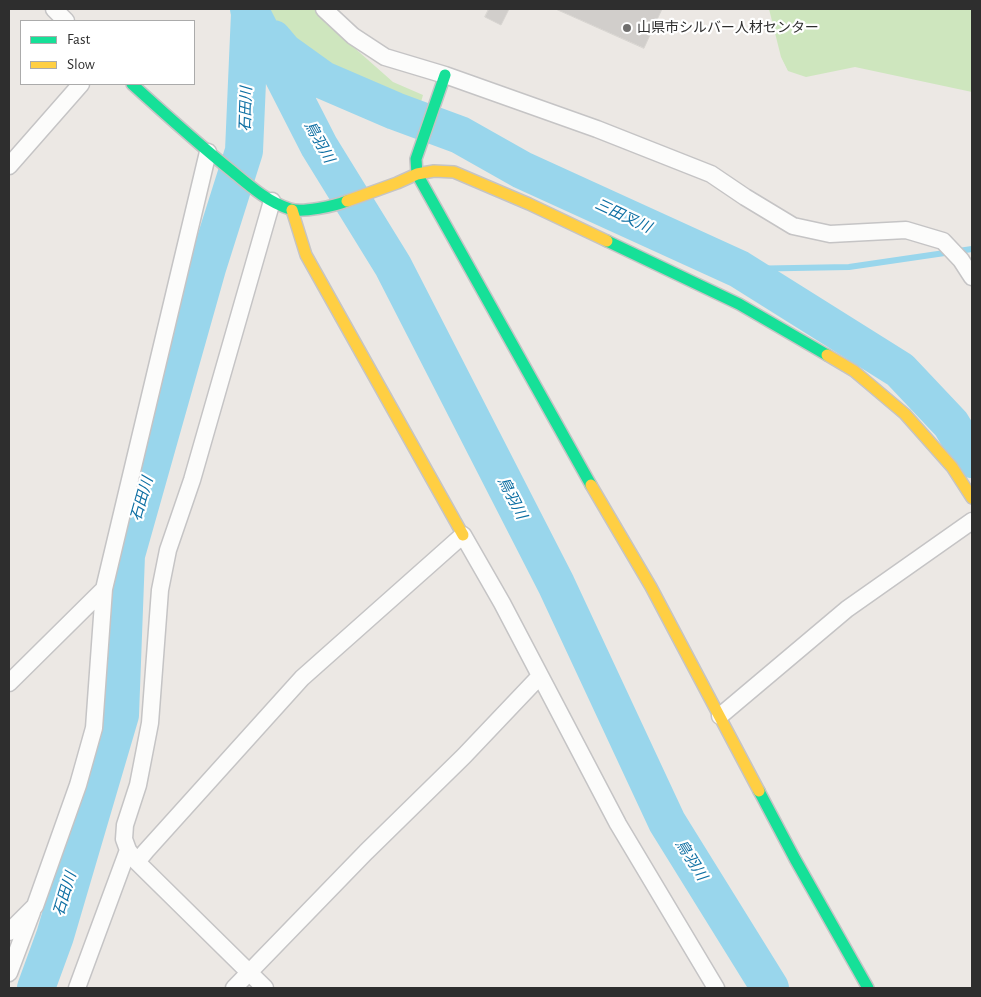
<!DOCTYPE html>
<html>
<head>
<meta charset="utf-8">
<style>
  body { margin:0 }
  #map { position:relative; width:981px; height:997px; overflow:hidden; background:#ece8e4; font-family:"Alegreya Sans",sans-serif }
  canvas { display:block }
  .frame { position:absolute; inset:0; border:10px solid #2e2e2e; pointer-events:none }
  .legend { position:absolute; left:20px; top:20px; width:175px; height:65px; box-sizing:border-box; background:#fff; border:1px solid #ababab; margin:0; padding:6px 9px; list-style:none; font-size:15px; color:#2e2e2e }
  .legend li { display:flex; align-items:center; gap:10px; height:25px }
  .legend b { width:25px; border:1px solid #ababab }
</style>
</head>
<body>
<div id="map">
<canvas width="981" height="997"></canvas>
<div class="frame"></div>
<ul class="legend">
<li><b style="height:6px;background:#16e098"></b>Fast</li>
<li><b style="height:6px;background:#ffcf43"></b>Slow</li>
</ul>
</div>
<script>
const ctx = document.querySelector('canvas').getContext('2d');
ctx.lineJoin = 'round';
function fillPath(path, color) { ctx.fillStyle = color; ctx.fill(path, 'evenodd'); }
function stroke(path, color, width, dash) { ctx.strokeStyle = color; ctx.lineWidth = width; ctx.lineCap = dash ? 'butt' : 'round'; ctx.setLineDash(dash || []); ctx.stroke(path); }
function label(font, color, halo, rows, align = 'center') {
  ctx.font = font + ' "Alegreya Sans","Noto Sans JP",sans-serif'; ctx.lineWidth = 4.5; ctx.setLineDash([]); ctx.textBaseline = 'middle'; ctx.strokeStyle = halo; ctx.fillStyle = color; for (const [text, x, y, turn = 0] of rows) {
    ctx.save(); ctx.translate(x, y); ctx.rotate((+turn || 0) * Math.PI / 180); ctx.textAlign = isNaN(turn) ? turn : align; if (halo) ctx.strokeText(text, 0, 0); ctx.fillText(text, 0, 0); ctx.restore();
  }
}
const green = new Path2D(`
  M269 9H314L324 21 393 82 423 95 419 109 361 89 303 56 280 29Z
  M769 9H972V92L855 67 806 77 788 71 781 57Z`);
const stream = new Path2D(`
  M739 269 849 267 972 249`);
const river = new Path2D(`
  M249 9 319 146 393 266 556 584 667 822 770 988
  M273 39 284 52 323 80 395 111 460 135 522 170 739 269 900 370 951 424 972 459
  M36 988 55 936 120 715 126 555 207 268 244 151 250 13`);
const building = new Path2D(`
  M489 9H509L501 25 485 17Z
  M556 9H662L644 48Z`);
const street = new Path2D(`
  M54 9 66 21
  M324 9 353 36 385 57 445 75 597 129 711 174 745 197 793 226 830 234 906 230 943 241 961 260 972 277
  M9 166 81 84
  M9 683 104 589
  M720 716 847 609 972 521
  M137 862 146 851 302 678 463 535 502 603 618 824 716 988
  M9 932 35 906 78 785 94 728 104 589 208 152
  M9 973 32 912
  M77 988 128 850
  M234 988 366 852 464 756 540 676
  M265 988 137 862 128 850 124 839 125 825 138 785 150 723 160 590 168 550 192 480 272 201`);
const fast = new Path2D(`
  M445 75 416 159 417 174 591 485
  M132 84C165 114 198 144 233 172 251 187 268 202 290 209 302 213 335 206 347 201
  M607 241 739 304 827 355
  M759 791 795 859 868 988`);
const slow = new Path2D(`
  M347 201 397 183 417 174 434 171 454 172 529 204 607 241
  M292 210 306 255 463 535
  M827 355 854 371 905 414 952 467 972 498
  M591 485 651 587 759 791`);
const markers = [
  [627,28,5,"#706f6e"]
];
const poiNames = [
  ["山県市シルバー人材センター",637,28]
];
const waterNames = [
  ["石田川",246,109,-88],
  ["鳥羽川",319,142,61],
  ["三田叉川",623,216,25],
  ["鳥羽川",512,498,63],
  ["石田川",142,499,-74],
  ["鳥羽川",691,860,58],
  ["石田川",65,894,-73]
];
fillPath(green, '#cee6be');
stroke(stream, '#99d6ec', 6);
stroke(river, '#99d6ec', 38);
fillPath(building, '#d1cecb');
stroke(building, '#d7d4d0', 1);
stroke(street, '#c5c4c5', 19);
stroke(fast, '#c5c4c5', 14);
stroke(slow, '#c5c4c5', 14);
stroke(street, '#fcfcfb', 16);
stroke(fast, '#16e098', 11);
stroke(slow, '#ffcf43', 11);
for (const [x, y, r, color] of markers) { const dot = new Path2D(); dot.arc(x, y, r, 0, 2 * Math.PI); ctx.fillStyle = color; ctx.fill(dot); stroke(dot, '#fff', 2); }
label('14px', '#2e2e2e', '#fff', poiNames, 'left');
label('italic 15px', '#0d6fa3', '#fff', waterNames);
</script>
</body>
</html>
